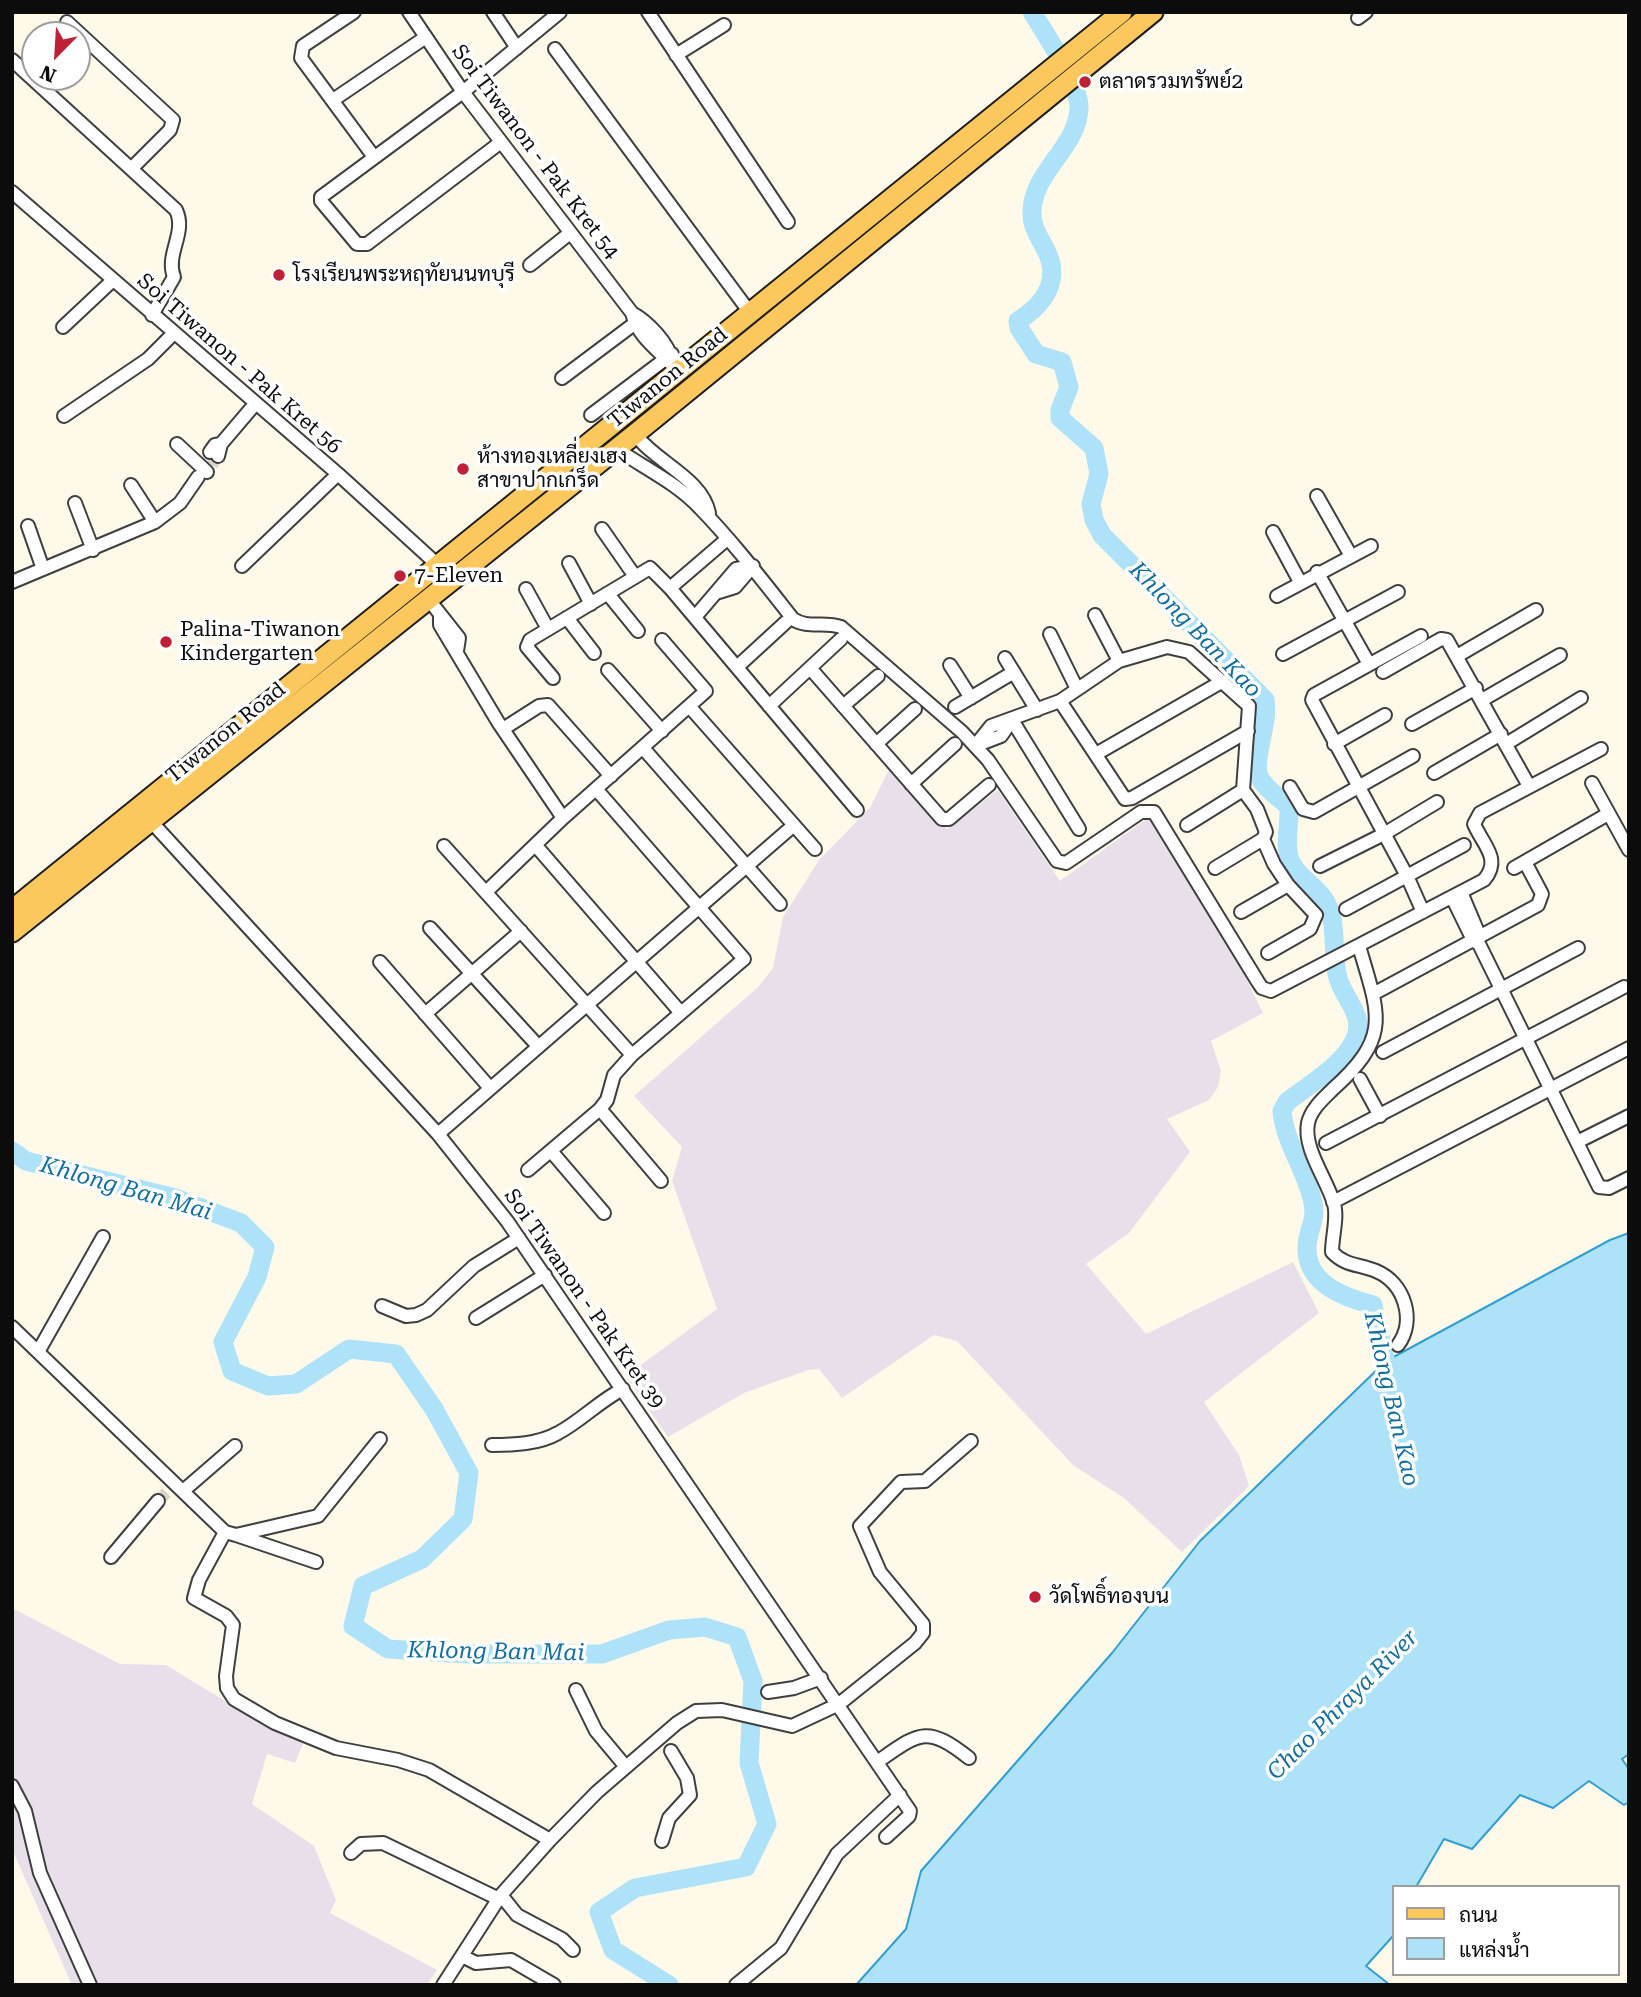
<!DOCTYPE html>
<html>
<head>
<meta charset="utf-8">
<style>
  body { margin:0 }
  #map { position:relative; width:1641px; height:1997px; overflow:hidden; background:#fff9ea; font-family:"Roboto Serif",Sarabun,serif }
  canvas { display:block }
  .frame { position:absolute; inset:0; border:14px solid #0c0c0c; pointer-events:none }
  .legend { position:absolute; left:1392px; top:1885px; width:228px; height:91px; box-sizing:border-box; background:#fff; border:2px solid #9e9e9e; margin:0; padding:9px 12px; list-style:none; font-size:21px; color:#0c0c0c }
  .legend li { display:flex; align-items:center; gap:14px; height:35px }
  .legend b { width:35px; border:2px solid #9e9e9e }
  .north { position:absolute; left:21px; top:21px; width:70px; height:70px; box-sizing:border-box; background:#fff; border:2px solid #9e9e9e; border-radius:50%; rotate:204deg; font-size:19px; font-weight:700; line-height:28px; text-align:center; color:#0c0c0c }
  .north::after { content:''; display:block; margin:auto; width:24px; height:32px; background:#be2135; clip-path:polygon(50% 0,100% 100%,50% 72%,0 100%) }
</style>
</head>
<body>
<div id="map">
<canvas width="1641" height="1997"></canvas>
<div class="frame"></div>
<ul class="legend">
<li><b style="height:9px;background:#fcc85d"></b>ถนน</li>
<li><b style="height:19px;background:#aee2f8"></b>แหล่งน้ำ</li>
</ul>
<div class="north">N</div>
</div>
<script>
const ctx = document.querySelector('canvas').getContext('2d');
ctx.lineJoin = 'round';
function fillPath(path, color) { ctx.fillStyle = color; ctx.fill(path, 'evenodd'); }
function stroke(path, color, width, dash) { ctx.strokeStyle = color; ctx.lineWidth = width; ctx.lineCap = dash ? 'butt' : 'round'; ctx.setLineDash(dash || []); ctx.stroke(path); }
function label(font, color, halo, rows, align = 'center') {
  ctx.font = font + ' "Roboto Serif",Sarabun,serif'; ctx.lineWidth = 7; ctx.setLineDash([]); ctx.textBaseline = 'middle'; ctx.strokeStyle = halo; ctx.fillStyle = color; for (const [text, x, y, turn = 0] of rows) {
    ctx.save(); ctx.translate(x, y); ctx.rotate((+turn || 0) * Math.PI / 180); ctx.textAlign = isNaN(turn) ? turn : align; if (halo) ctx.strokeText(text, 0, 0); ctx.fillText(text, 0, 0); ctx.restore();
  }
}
const industrial = new Path2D(`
  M890 767 947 829 998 790 1060 881 1152 815 1227 939 1263 1013 1211 1041 1221 1071 1218 1087 1209 1100 1167 1119 1190 1152 1129 1233 1086 1264 1146 1334 1293 1262 1319 1313 1204 1402 1239 1455 1249 1486 1182 1552 1124 1498 1073 1465 957 1341 934 1335 842 1398 819 1369 808 1370 744 1393 668 1437 626 1376 717 1309 672 1181 682 1147 634 1096 758 987 773 968 783 917 819 860 870 808Z
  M12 1608 120 1664 166 1665 274 1731 304 1741 295 1763 267 1754 252 1804 314 1846 336 1900 330 1913 437 1970 427 1985H72L12 1849Z`);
const water = new Path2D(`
  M1629 1233V1754L1622 1759 1629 1769V1802L1624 1805 1589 1781 1553 1808 1520 1795 1472 1849 1444 1839 1416 1887H1394V1935L1366 1966 1390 1985H856L906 1929 921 1871 1112 1653 1200 1541 1386 1361 1610 1240Z`);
const river = new Path2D(`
  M1032 12C1045 34 1080 84 1079 108 1078 148 1031 172 1032 214 1032 233 1048 247 1051 264 1056 290 1037 309 1018 321L1019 328 1036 354 1062 362 1069 387 1060 410V418L1094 448 1099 474 1091 504 1094 520 1102 535 1265 700C1269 723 1254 755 1258 773 1261 786 1280 798 1289 807 1290 823 1284 845 1290 860 1296 876 1315 885 1324 899 1339 921 1331 953 1338 978 1344 1000 1367 1016 1354 1041 1342 1066 1308 1085 1287 1102L1282 1111C1285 1144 1307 1171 1313 1203 1317 1221 1306 1233 1307 1250 1308 1285 1346 1298 1373 1305L1391 1385
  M12 1151 26 1161 175 1198 241 1223 265 1247 257 1277 223 1342 232 1371 268 1386 296 1384 349 1349 396 1354 434 1409 469 1473 463 1519 422 1559 363 1586 353 1626 388 1649 468 1654H602L669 1630 705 1627 737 1637 753 1681 749 1763 767 1824 746 1867 635 1888 599 1912 613 1950 669 1985`);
const minorTunnel = new Path2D(`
  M212 465 218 456
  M158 1501 172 1487`);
const minor = new Path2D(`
  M354 12 303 46 301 58 374 157
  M409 12 463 92 632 313C638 339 663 353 679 372
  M493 12 517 48
  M648 12 788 222
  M1358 18 1366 12
  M67 22 173 120 170 130 131 169
  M555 49 751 314
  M676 55 724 25
  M12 60 176 210C187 233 165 254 174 277L152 315
  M333 100 426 37
  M501 142 367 244H357L321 201V197L463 92 560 12
  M12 192 338 474 440 567
  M530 265 570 233
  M632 313C647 321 670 344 672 362
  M63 327 112 281
  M562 378 634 324
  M591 415 672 354
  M64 416 148 359 174 333
  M635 434C655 462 702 478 709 513
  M177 444 207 472
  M221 444 255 404
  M617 449C644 468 677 483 700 508 734 543 763 581 793 619 807 629 825 621 841 627L962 732 988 760 1057 861 1066 863 1141 812H1154L1258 982 1262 988 1271 991 1484 880C1502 859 1483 845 1474 824L1480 813 1601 749
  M210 452 215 445 221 444 218 456
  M131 485 155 522
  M1317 496 1351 556
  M75 503 93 550
  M28 526 43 569
  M602 529 634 575
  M1273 532 1300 582
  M569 563 591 604
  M242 566 338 474
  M1317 572 1369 664
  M12 582 155 522 180 503 198 477
  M670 588 726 540
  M526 589 548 629
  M719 592 735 587 753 566
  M608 594 638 631
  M1277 596 1371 546
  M429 600 459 638 457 651
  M1095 615 1119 661
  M440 616V625L498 722 563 818
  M695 617 736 569 753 566
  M567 618 594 653
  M1050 634 1077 689
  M1421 636 1314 695 1312 700 1407 876 1423 912
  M1283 654 1398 592
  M1457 656 1536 610
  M1005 658 1037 710
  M950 665 971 698
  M737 667 786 622
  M810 668 942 819H949L989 785
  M608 670 662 731
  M1383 672 1441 639 1447 640 1529 786
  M553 678 527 647 530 640 650 568 670 588 857 810
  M1482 700 1560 655
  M1060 701 1125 799 1132 798 1248 731
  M689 706 815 849
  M769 706 841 639
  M843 706 878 676
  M955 707 1014 672
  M1012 720 1079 829
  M1412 724 1476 688
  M503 729 539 706 548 705 611 776
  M876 744 915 709
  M1334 744 1385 715
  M1506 744 1581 698
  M975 746 991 726 1060 701 1119 661 1167 647 1189 652 1249 706 1243 790 1257 809 1266 832 1263 839 1274 864 1288 885 1316 915 1310 929 1268 953
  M975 746 1001 736 1012 720
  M643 748 780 904
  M1096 754 1223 681
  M1434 773 1501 734
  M1592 783 1629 850
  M911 784 955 744
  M1290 787 1303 809 1314 812 1413 756
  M146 816 438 1134 507 1221 910 1811 909 1816 886 1837
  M1187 825 1243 790
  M444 846 632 1055
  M537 847 681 1013
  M1320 866 1384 834 1437 802
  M1215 868 1263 839
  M1514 868 1608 814
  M486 892 563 818 706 691 662 640
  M1461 892 1480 937
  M1452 897 1473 940 1479 944 1599 1187 1609 1188 1629 1178
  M1346 909 1464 845
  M1241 912 1288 885
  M430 928 538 1046
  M1359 946C1379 1015 1392 1036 1333 1089 1324 1098 1311 1109 1308 1123 1303 1149 1327 1179 1334 1204 1338 1217 1332 1237 1332 1252 1345 1266 1359 1264 1376 1271 1405 1283 1416 1321 1398 1345
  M380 962 490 1088
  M1373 994 1538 905 1542 894 1525 862
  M425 1014 521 931
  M1383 1052 1578 948
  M1360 1079 1380 1116
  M600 1109 661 1181
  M438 1134 794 825
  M1577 1142 1629 1116
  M1326 1143 1624 987
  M551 1151 604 1213
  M528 1170 600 1109 607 1100 614 1075 632 1055 744 959 596 789
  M1333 1202 1629 1048
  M382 1306 406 1316 416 1315 427 1310 474 1266 519 1238
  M476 1318 545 1275
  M12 1327 225 1532 199 1580 194 1598 226 1616 233 1625 226 1676 227 1688 234 1699 275 1723 336 1748 398 1760 429 1770 550 1840
  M38 1352 103 1237
  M492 1445C513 1445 539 1444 558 1433 581 1421 599 1401 623 1389
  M183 1491 235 1446
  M225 1532 236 1535 318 1516 380 1439
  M236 1535 316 1562
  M111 1557 158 1501
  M576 1690 596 1731 626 1767
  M768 1692 794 1688 821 1678
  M877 1762C919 1733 926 1724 969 1758
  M12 1786 25 1811 40 1873 90 1985
  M662 1841 669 1818 690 1795 687 1778 671 1751
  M351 1853 361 1844 383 1843 499 1899
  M501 1895 517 1915 562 1939 573 1950
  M462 1956 476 1963 511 1960 554 1985
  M443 1985 501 1895 550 1840 597 1792 677 1723 696 1711 722 1710 792 1726 839 1704 915 1643 923 1633V1624L880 1572 860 1526 901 1482 925 1481 971 1441
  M736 1985 781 1948 837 1854 900 1795`);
const primary = new Path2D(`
  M12 910 1122 12
  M12 932 635 434 1153 12`);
const markers = [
  [1085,82,7,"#be2135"],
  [279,275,7,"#be2135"],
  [463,469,7,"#be2135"],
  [400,576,7,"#be2135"],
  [166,642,7,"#be2135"],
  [1035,1597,7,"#be2135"]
];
const poiNames = [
  ["ตลาดรวมทรัพย์2",1099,82],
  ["โรงเรียนพระหฤทัยนนทบุรี",293,275],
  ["ห้างทองเหลี่ยงเฮง",477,457],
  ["สาขาปากเกร็ด",477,481],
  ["7-Eleven",414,576],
  ["Palina-Tiwanon",180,630],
  ["Kindergarten",180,654],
  ["วัดโพธิ์ทองบน",1049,1597]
];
const streetNames = [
  ["Soi Tiwanon - Pak Kret 54",535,152,53],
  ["Soi Tiwanon - Pak Kret 56",239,364,41],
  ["Tiwanon Road",668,378,-39],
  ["Tiwanon Road",226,733,-39],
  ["Soi Tiwanon - Pak Kret 39",584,1299,55]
];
const waterNames = [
  ["Khlong Ban Kao",1195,630,46],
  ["Khlong Ban Mai",126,1189,16],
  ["Khlong Ban Kao",1391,1399,77],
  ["Khlong Ban Mai",496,1652,1],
  ["Chao Phraya River",1343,1705,-45]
];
fillPath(industrial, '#e9dfeb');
fillPath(water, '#aee2f8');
stroke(water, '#339ed0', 2);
stroke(river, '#aee2f8', 19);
stroke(minorTunnel, '#dbd5c9', 12, [12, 6]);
stroke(minor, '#3f3f3f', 16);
stroke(primary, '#1d1d1d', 23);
stroke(minor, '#fff', 12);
stroke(primary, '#fcc85d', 19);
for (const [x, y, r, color] of markers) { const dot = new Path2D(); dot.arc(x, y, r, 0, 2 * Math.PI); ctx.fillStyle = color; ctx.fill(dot); stroke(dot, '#fff', 2.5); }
label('21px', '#0c0c0c', '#fff', poiNames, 'left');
label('21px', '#0c0c0c', '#fff', streetNames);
label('italic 23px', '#126ea0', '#fff', waterNames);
</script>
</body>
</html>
